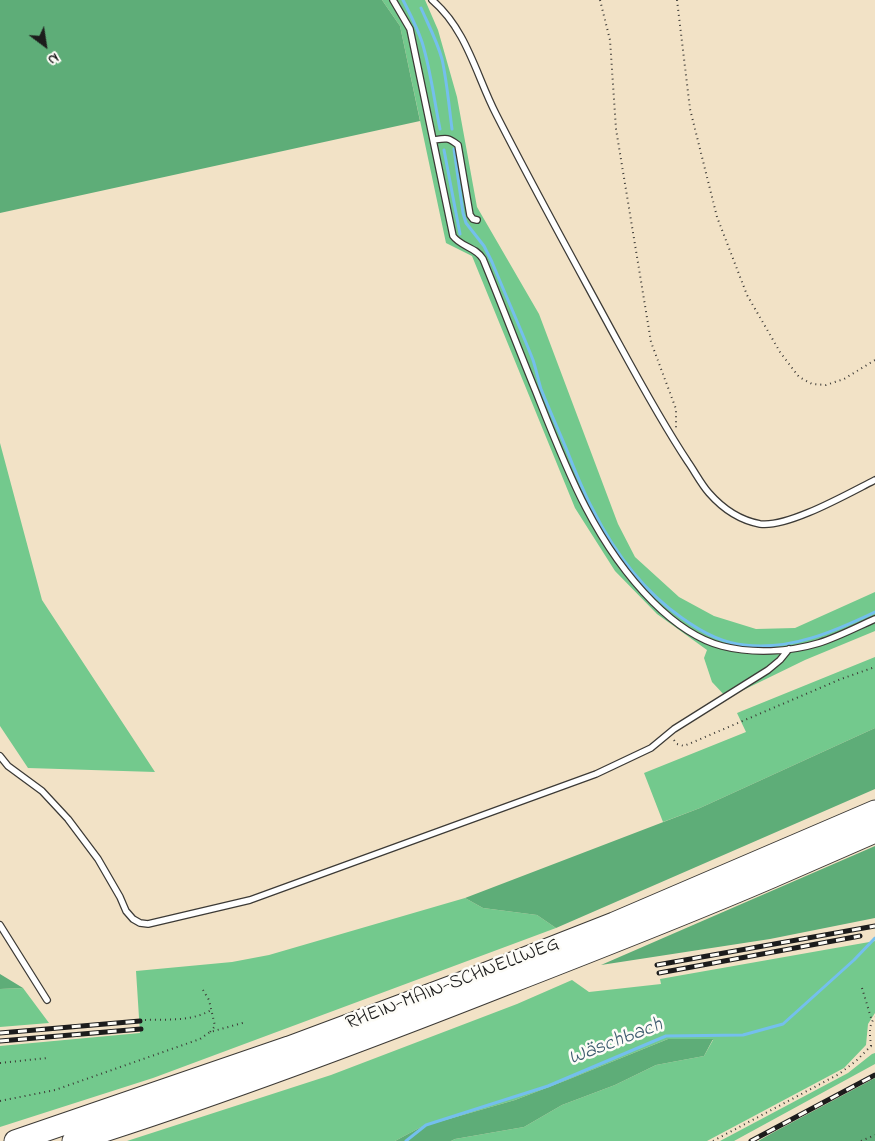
<!DOCTYPE html>
<html>
<head>
<meta charset="utf-8">
<style>
  body { margin:0 }
  #map { position:relative; width:875px; height:1141px; overflow:hidden; background:#f2e2c6; font-family:"Indie Flower",sans-serif }
  canvas { display:block }
  .north { position:absolute; left:20px; top:20px; width:50px; height:50px; -webkit-text-stroke:4px #fdfcf7; paint-order:stroke; rotate:149deg; font-size:14px; font-weight:700; line-height:20px; text-align:center; color:#1c1c1c }
  .north::after { content:''; display:block; margin:auto; width:18px; height:22px; background:#1c1c1c; clip-path:polygon(50% 0,100% 100%,50% 72%,0 100%) }
</style>
</head>
<body>
<div id="map">
<canvas width="875" height="1141"></canvas>
<div class="north">N</div>
</div>
<script>
const ctx = document.querySelector('canvas').getContext('2d');
ctx.lineJoin = 'round';
function fillPath(path, color) { ctx.fillStyle = color; ctx.fill(path, 'evenodd'); }
function stroke(path, color, width, dash) { ctx.strokeStyle = color; ctx.lineWidth = width; ctx.lineCap = dash ? 'butt' : 'round'; ctx.setLineDash(dash || []); ctx.stroke(path); }
function label(font, color, halo, rows, align = 'center') {
  ctx.font = font + ' "Indie Flower",sans-serif'; ctx.lineWidth = 5; ctx.setLineDash([]); ctx.textBaseline = 'middle'; ctx.strokeStyle = halo; ctx.fillStyle = color; for (const [text, x, y, turn = 0] of rows) {
    ctx.save(); ctx.translate(x, y); ctx.rotate((+turn || 0) * Math.PI / 180); ctx.textAlign = isNaN(turn) ? turn : align; if (halo) ctx.strokeText(text, 0, 0); ctx.fillText(text, 0, 0); ctx.restore();
  }
}
const green = new Path2D(`
  M382 0H425L438 30 457 97 477 207 539 314 618 524 635 557 679 597 714 616 756 629 795 628 875 592V631L805 660 727 698 712 682 704 658 707 650 657 614 615 571 575 508 472 256 446 243 400 26Z
  M0 443 42 600 155 772 28 768 0 726Z
  M875 657V728L700 808 663 822 644 773 746 732 737 713Z
  M465 898 483 908 537 915 556 928 153 1078 0 1127V1046L140 1033 136 971 232 962 269 955Z
  M875 941V1013L868 1024 866 1045 844 1068 707 1141H451L455 1139 524 1127 562 1105 615 1085 656 1065 704 1056 713 1040 668 1039 567 1080 515 1100 421 1127 395 1141H127L331 1075 517 1004 572 980 589 992 661 984 660 979Z
  M23 988 49 1023 0 1027V989Z
  M875 1053V1064L734 1141H720L848 1073 872 1054Z`);
const forest = new Path2D(`
  M0 0H382L400 26 420 121 0 213Z
  M875 728V789L556 928 537 915 483 908 465 898 700 808Z
  M875 846V918L770 939 601 965Z
  M0 974 23 988 0 989Z
  M668 1039H713L704 1056 656 1065 615 1085 562 1105 524 1127 455 1139 451 1141H395L421 1127 515 1100 567 1080Z
  M875 1078V1141H758L774 1132Z`);
const stream = new Path2D(`
  M403 0C410 14 417 27 422 42 431 71 434 100 440 129
  M421 8C428 24 437 41 442 59 447 82 449 106 452 129
  M454 149 463 213 466 223 484 246 492 262C505 294 520 327 533 360 536 369 538 379 541 389 549 409 558 429 566 448 574 468 582 489 592 508 613 550 643 591 682 618 700 631 722 643 744 645 790 651 835 631 875 612
  M444 150 460 234
  M406 1141 426 1125 548 1086 666 1036 743 1035 783 1024 854 960 875 938`);
const path = new Path2D(`
  M600 0 610 40 616 129 651 342 676 409V428
  M677 0 690 109 717 217 747 295 780 352 799 377 812 384 826 385 844 379 875 360
  M674 740 677 744 684 746 841 679 875 667
  M862 988 872 1021
  M203 990 209 1000 215 1026 210 1032
  M145 1020C167 1019 191 1022 211 1010
  M871 1046C870 1036 868 1026 875 1017
  M0 1063 47 1058
  M0 1101 55 1090 200 1039 210 1032 246 1022
  M713 1141 839 1074 856 1061 871 1046 875 1047
  M861 1141 875 1135`);
const lane = new Path2D(`
  M393 0 410 29 453 236C461 247 476 247 483 259 501 303 518 348 536 392 566 468 594 543 653 602 672 621 695 639 722 646 753 654 789 652 819 643 838 637 857 627 875 619
  M432 0C467 30 476 75 496 114 533 187 573 259 612 331 636 375 660 420 688 462 695 472 701 484 709 493 723 509 739 520 760 524 788 528 849 493 875 480
  M434 140C446 138 448 137 458 145L470 215 473 219 477 220
  M0 756 8 766 42 791 68 819 98 859 120 897 126 911 133 919 140 923 148 924 250 900 596 774 651 748 674 729 768 670 780 660 789 649
  M0 925 47 1000`);
const highway = new Path2D(`
  M15 1141 289 1047 471 979 614 923 875 811
  M73 1141C219 1095 362 1041 504 985 594 950 684 915 772 877 807 862 841 847 875 832`);
const rail = new Path2D(`
  M657 965 875 926
  M659 973 860 936
  M0 1033 140 1021
  M0 1041 141 1029
  M751 1141 875 1075`);
const streetNames = [
  ["RHEIN-MAIN-SCHNELLWEG",453,985,-21]
];
const waterNames = [
  ["Wäschbach",616,1043,-21]
];
fillPath(green, '#73c98d');
fillPath(forest, '#5ead78');
stroke(stream, '#74bfed', 3);
stroke(lane, '#3c3a36', 8);
stroke(highway, '#3c3a36', 23);
stroke(path, '#3c3a36', 2, [1, 4]);
stroke(lane, '#fff', 5.5);
stroke(highway, '#fff', 21);
stroke(rail, '#1c1c1c', 5);
stroke(rail, '#fdfcf7', 3, [9]);
label('20px', '#1c1c1c', '#fdfcf7', streetNames);
label('italic 21px', '#3f5d70', '#fdfcf7', waterNames);
</script>
</body>
</html>
